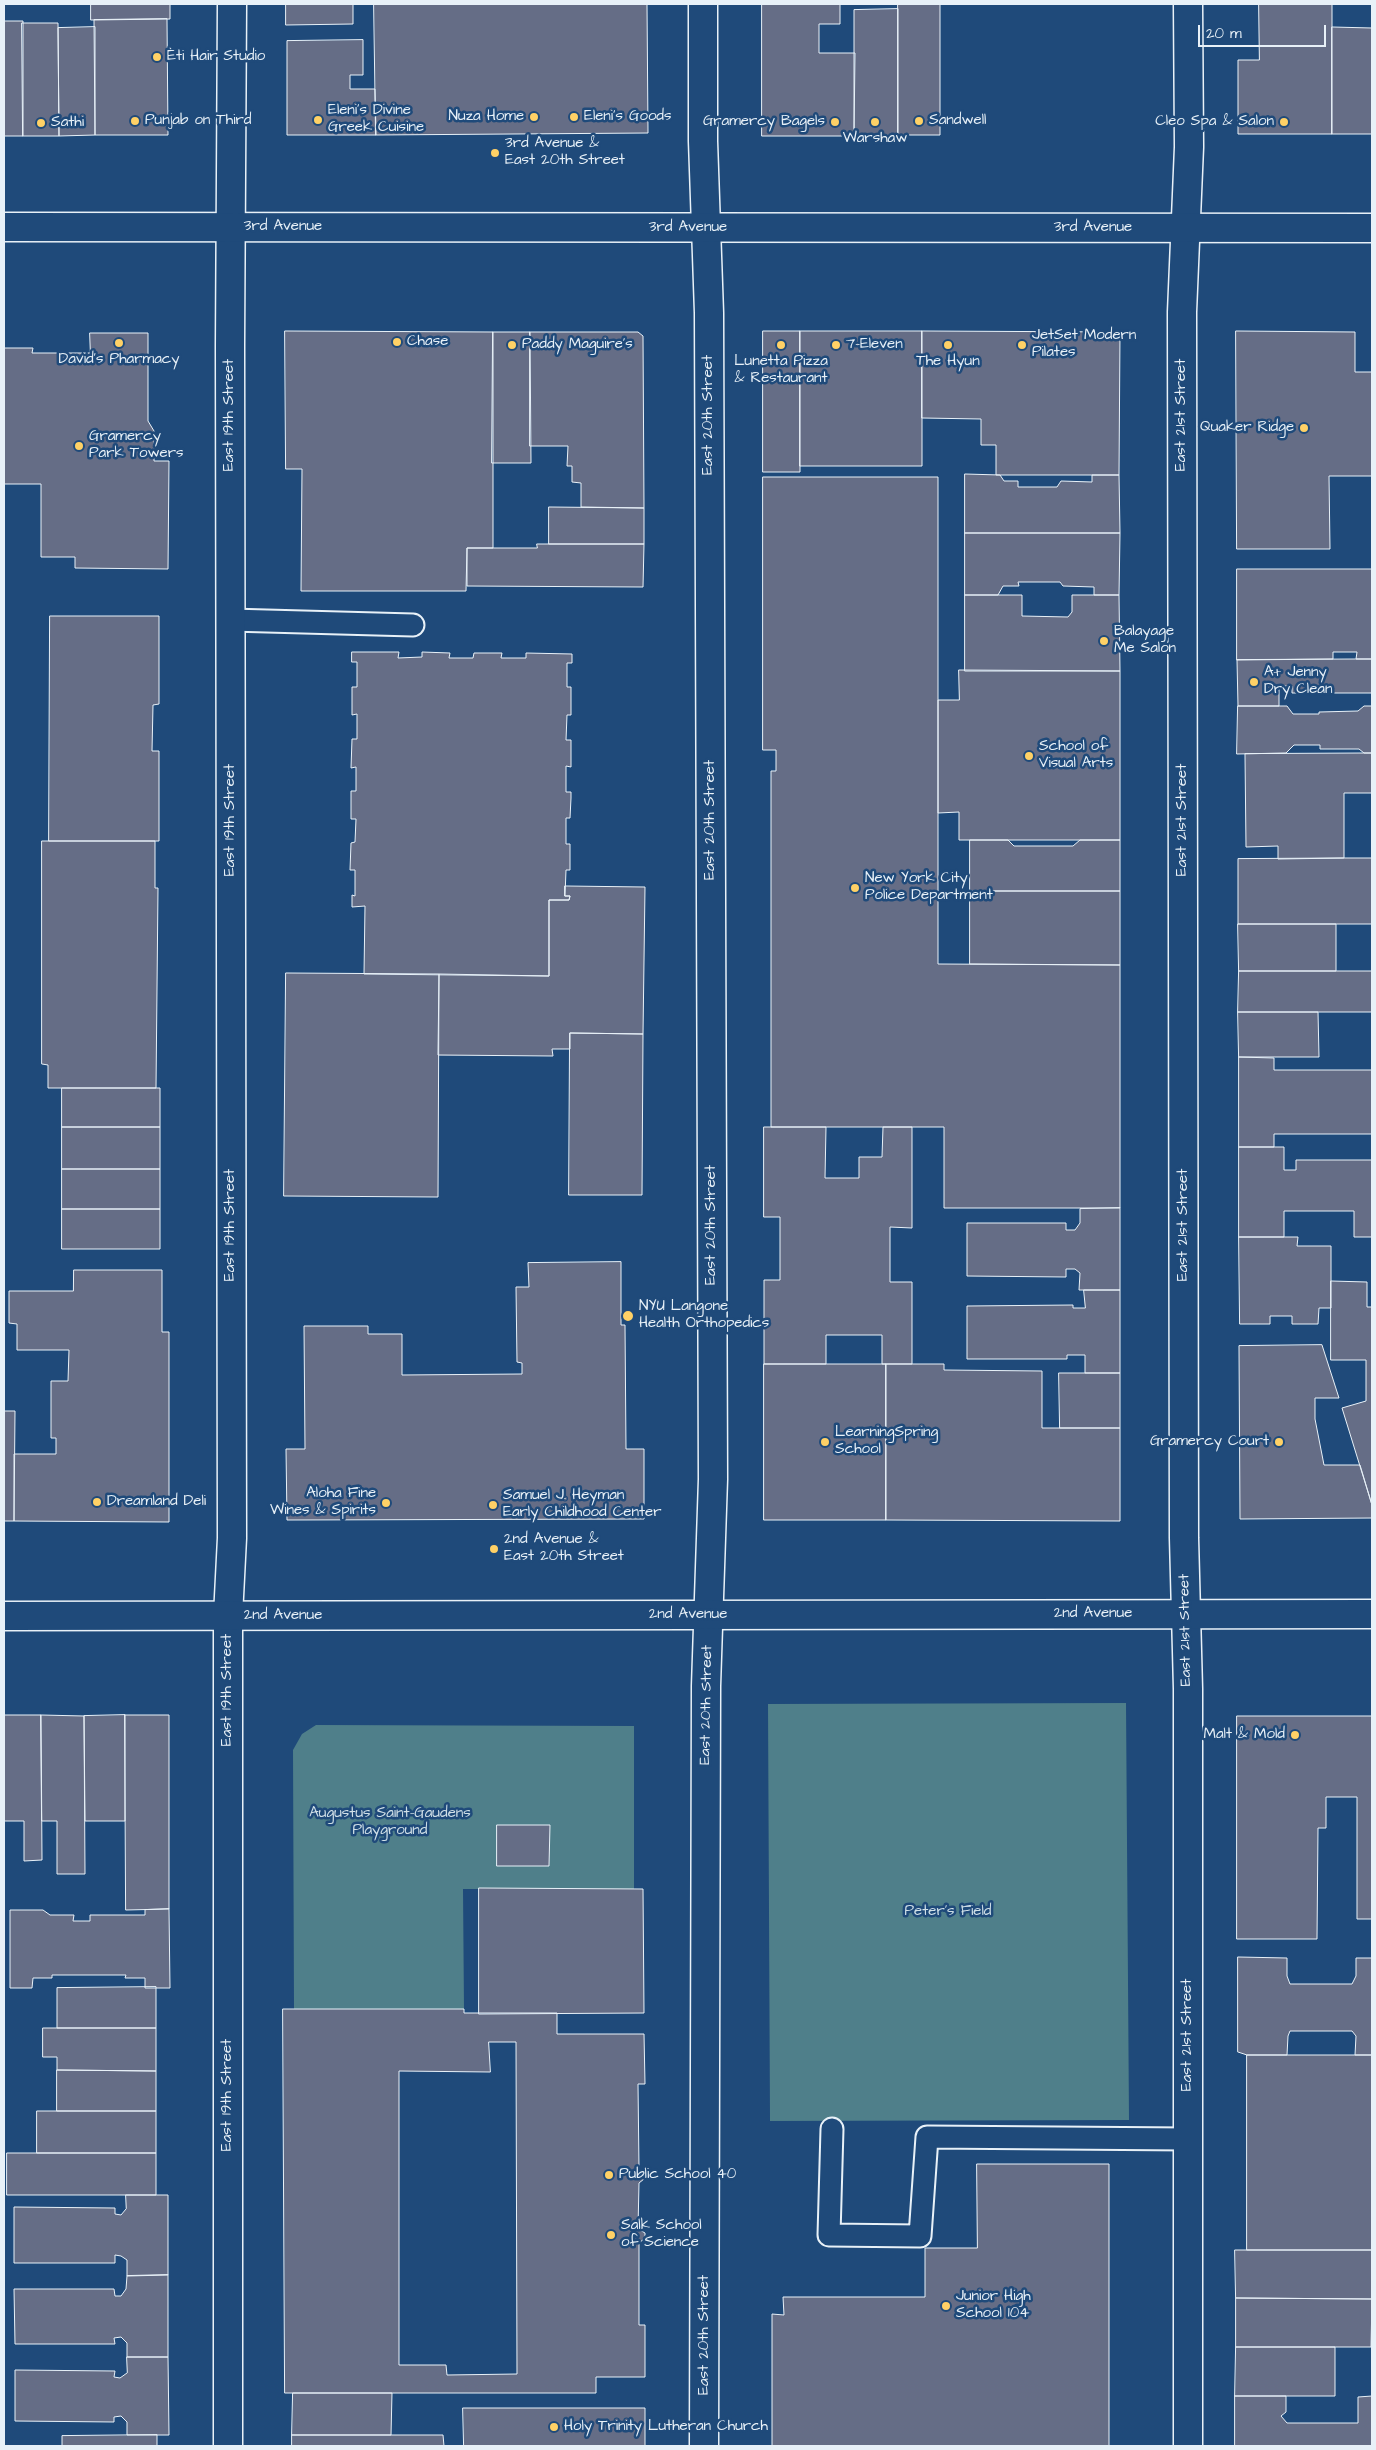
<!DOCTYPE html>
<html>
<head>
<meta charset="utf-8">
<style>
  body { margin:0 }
  #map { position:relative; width:1376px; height:2450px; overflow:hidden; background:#1f4a7a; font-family:"Architects Daughter",sans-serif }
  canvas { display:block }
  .frame { position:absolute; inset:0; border:5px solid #e8f1f8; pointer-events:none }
  .scale { position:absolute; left:1198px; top:25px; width:128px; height:22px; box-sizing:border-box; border:2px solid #e8f1f8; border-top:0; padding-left:6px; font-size:15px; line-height:18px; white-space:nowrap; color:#e8f1f8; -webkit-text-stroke:4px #1f4a7a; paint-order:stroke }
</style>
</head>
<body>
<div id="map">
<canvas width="1376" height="2450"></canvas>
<div class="frame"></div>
<div class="scale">20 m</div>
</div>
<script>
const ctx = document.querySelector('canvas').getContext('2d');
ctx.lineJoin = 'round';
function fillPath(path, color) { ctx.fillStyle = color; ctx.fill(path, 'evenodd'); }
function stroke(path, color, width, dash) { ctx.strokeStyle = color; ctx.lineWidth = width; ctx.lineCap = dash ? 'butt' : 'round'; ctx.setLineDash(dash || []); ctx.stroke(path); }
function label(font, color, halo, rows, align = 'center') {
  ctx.font = font + ' "Architects Daughter",sans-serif'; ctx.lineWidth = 5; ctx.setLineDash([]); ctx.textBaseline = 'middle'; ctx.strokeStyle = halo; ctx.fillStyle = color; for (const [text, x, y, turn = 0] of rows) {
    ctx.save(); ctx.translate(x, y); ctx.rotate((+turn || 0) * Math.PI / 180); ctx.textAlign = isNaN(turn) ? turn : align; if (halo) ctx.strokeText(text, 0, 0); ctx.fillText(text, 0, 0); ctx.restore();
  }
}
const green = new Path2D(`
  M1126 1703 1129 2120 770 2121 768 1704Z
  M316 1725 634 1726V1889H463L464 2009H294L293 1750 302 1734Z`);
const building = new Path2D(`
  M91 4H170V19L91 20Z
  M286 4H353V24L286 25Z
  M374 4H647L648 133 376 135Z
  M762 4H840V24H819V53H855L854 136H762Z
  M898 4H940V135H898Z
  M1259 4H1332V134H1238V60H1259Z
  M898 9V135L854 136V10Z
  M167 19 168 135H95L94 20Z
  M4 21H23V136H4Z
  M22 23H58L59 136H23Z
  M95 27V135L59 136 58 28Z
  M1332 27 1372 28V134H1332Z
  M363 40V75H350V89H375L376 135H287V41Z
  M285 331 493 332V548H467L466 591H301L302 469H286Z
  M763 331H800V472H763Z
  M800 331H922V466H800Z
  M922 331 1120 332 1119 475H996V445H981V419L922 418Z
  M1236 331 1355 332V372H1372V476H1329L1330 549H1237Z
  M493 332H530L531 463H492Z
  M530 332H638L643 336 644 508 581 507V483L572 482V466H567L568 446H530Z
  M90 333H148V421L154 431V461H169L168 569 75 568V557H41V484H4V348H33L32 353H90Z
  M965 474 1000 475 1004 481H1018V487H1057L1061 481 1092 482V475H1119L1120 533H965Z
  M763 477H938V964L1120 965V1208H944V1127H771V771H776V750H763Z
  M549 507 644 508V544H549Z
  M965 533H1120L1119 595H1094V587L1063 586 1060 582H1018L1019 586H1003L998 595H965Z
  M537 544H644L643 587 467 586V548H537Z
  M1237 569H1372V659H1356L1357 652H1333V659L1237 660Z
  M965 595H1022V616L1068 617 1072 612V595H1119L1120 671H965Z
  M50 616H159V704L153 705 152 751H159V841H49Z
  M352 652H399L398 658 422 657V652L450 653 449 658H473L474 653H502L501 658H526V653L572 654V663H567V687H571V715H567L566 740H571V767L566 766V792H571V798L570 818H566V844H570V870H566L565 896H570L569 900H549V976L364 974 365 906 352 907V895L355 896V870H350L351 843 355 842 356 819H351V791H356V767L351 768 352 739H357V714L352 715V687H357V662H352Z
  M1356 659H1372V693H1292V686H1279V706H1238L1237 660Z
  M959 670 1120 671V840H959V812L938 813V700H959Z
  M1238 706H1287L1293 714H1319V712L1358 711 1364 706H1372V753H1364L1359 749H1320V745H1294L1286 753 1237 754Z
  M1364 753H1372V793H1344V858L1278 859V846L1246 847 1245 754Z
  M970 840H1008L1014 846H1073L1080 840H1120V891H970Z
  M42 841H155V888H158L156 1088H48V1065L42 1064Z
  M1344 858H1372V924H1238V859Z
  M565 886 645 887 643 1034 570 1033V1049H552L553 1056 438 1055 439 974 549 976V900H569L570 896H565Z
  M970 891H1120V965L970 964Z
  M1238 924H1336V971H1239Z
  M1239 971H1372V1012H1238Z
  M286 973 439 974 438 1197 284 1196Z
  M1238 1012H1318L1319 1057H1239Z
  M570 1033 643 1034 642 1195H569Z
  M1239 1057 1274 1058V1070H1372V1134H1274V1147H1239Z
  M62 1088H160V1127H62Z
  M62 1127H160V1169H62Z
  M764 1127H826L825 1178H859V1157H882L883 1127H912V1228L890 1227V1282H912V1364H882V1335H826V1364H764V1280H780V1217H764Z
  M1239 1147H1284V1170H1296V1160H1372V1237H1354V1211H1284V1237H1239Z
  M62 1169H160V1209H62Z
  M1120 1208V1290H1079L1080 1273 1075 1269H1066V1277L967 1276V1223H1066V1230H1075L1080 1223V1209Z
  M62 1209H160V1249H62Z
  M1239 1237H1298L1297 1246H1331V1308H1319L1318 1324H1292V1316H1270V1324H1240Z
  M621 1262V1325H625L626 1449H644V1519L287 1520 286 1449H305L304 1326H368V1334H402V1375L522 1374V1363L517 1362 516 1287H529L528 1263Z
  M74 1270H162V1332H169V1522L14 1521V1454H56V1438H51V1381H68L69 1350H17V1324L9 1323V1291H73Z
  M1331 1281 1367 1282V1307H1372V1505L1342 1408 1366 1401V1360H1331Z
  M1084 1290H1120V1373H1085V1355H1067V1359H967V1306L1073 1305V1308H1085Z
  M1322 1345 1339 1398H1315V1419L1324 1465H1360L1372 1505V1518L1240 1519 1239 1346Z
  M764 1364H886V1520H764Z
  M886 1364H944V1370L1042 1371V1428H1120V1521L886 1520Z
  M1059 1373H1120V1428H1060Z
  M4 1411H15L14 1521H4Z
  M4 1715H41L42 1860 24 1861V1821H4Z
  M41 1715 84 1716 85 1874H57V1821H42Z
  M125 1715V1821H85L84 1716Z
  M125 1715H169V1909L126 1910Z
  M1237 1716H1372V1919H1357V1797H1326V1828H1318L1317 1939H1237Z
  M497 1825H550L549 1866H497Z
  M479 1888 643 1889 644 2013 479 2014Z
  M169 1909 170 1988H145V1978H125L126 1975H52V1978H33L32 1988H10V1910H43L50 1915H74L73 1921H90V1915H145V1910Z
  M1238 1957 1287 1958V1976L1290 1984H1352L1356 1976V1958H1372V2055H1355L1356 2036 1352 2031H1290L1288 2036 1287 2055H1247L1238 2052Z
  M156 1987V2028H57V1988Z
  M283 2009H464V2013H557V2034H644L645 2084H638L639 2169 644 2173V2179L639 2183 638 2229 645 2233V2238L639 2243V2325H645V2377H596V2393H285ZM489 2042H516L517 2374 447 2375 446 2365H399V2071L490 2072Z
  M43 2028H156V2071L57 2070V2057H43Z
  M1247 2055H1372V2250H1247Z
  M57 2070 156 2071V2111H57Z
  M37 2111H156V2153H37Z
  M7 2153H156V2195H7Z
  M977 2164H1109V2446H772V2314L784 2315 783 2297H925V2248H977Z
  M126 2195H168V2275L127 2276V2260L121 2256 115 2255V2263H14V2207L115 2208V2214L121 2215 126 2209Z
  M1235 2250H1372V2299L1236 2298Z
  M168 2275V2357H127V2343L121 2337 114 2338 115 2344H15L14 2289H114L115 2296H121L126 2289 127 2276Z
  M1236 2298 1372 2299 1371 2347H1236Z
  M1236 2347H1335V2396H1235Z
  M127 2357H168L169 2435H127V2422L121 2416 114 2417V2422L15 2421V2370L115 2371 114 2377 120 2378 127 2373Z
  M293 2393H392L391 2435H292Z
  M1235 2396H1286V2412L1281 2416 1287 2423H1358V2397L1372 2396V2446H1235Z
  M463 2408H645V2446H464Z
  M157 2435V2446H62V2436Z
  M292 2435H443L444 2446H292Z`);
const service = new Path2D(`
  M230 620 413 625
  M832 2129 829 2235 920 2236 927 2137 1188 2139`);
const minor = new Path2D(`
  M703 4V141L709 313 713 1479 706 1686 704 2446
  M228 2446V1616L232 1538 230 345 232 4
  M1188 2446V1689L1184 1538 1182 312 1189 147 1188 4`);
const primary = new Path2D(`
  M4 227 1372 228
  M4 1616 1372 1614`);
const markers = [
  [157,57,5,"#ffd166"],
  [534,117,5,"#ffd166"],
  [574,117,5,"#ffd166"],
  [318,120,5,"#ffd166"],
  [135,121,5,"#ffd166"],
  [919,121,5,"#ffd166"],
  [835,122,5,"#ffd166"],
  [875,122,5,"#ffd166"],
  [1284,122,5,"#ffd166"],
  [41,123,5,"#ffd166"],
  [495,153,5,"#ffd166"],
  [397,342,5,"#ffd166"],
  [119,343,5,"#ffd166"],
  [512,345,5,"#ffd166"],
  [781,345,5,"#ffd166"],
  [836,345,5,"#ffd166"],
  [948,345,5,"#ffd166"],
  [1022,345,5,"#ffd166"],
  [1304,428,5,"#ffd166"],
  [79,446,5,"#ffd166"],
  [1104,641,5,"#ffd166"],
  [1254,682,5,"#ffd166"],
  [1029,756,5,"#ffd166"],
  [855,888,5,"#ffd166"],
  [628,1316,6,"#ffd166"],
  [825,1442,5,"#ffd166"],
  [1279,1442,5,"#ffd166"],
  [97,1502,5,"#ffd166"],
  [386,1503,5,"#ffd166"],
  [493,1505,5,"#ffd166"],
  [494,1549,5,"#ffd166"],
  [1295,1735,5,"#ffd166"],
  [609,2175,5,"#ffd166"],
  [611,2235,5,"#ffd166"],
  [946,2306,5,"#ffd166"],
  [554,2427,5,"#ffd166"]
];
const poiNames = [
  ["Èti Hair Studio",167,57],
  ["Eleni's Divine",328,111],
  ["Greek Cuisine",328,128],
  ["Nuza Home",524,117,"right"],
  ["Eleni's Goods",584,117],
  ["Punjab on Third",145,121],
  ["Sandwell",929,121],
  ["Gramercy Bagels",825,122,"right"],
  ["Cleo Spa & Salon",1274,122,"right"],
  ["Sathi",51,123],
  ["Warshaw",875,139,"center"],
  ["3rd Avenue &",505,144],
  ["East 20th Street",505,161],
  ["JetSet Modern",1032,336],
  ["Pilates",1032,353],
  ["Chase",407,342],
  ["Paddy Maguire's",522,345],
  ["7-Eleven",846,345],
  ["David's Pharmacy",119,360,"center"],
  ["Lunetta Pizza",781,362,"center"],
  ["& Restaurant",781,379,"center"],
  ["The Hyun",948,362,"center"],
  ["Quaker Ridge",1294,428,"right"],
  ["Gramercy",89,437],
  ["Park Towers",89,454],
  ["Balayage",1114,632],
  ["Me Salon",1114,649],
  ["A+ Jenny",1264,673],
  ["Dry Clean",1264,690],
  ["School of",1039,747],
  ["Visual Arts",1039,764],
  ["New York City",865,879],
  ["Police Department",865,896],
  ["NYU Langone",639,1307],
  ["Health Orthopedics",639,1324],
  ["LearningSpring",835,1433],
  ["School",835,1450],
  ["Gramercy Court",1269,1442,"right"],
  ["Aloha Fine",376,1494,"right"],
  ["Wines & Spirits",376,1511,"right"],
  ["Samuel J. Heyman",503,1496],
  ["Early Childhood Center",503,1513],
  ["Dreamland Deli",107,1502],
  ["2nd Avenue &",504,1540],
  ["East 20th Street",504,1557],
  ["Malt & Mold",1285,1735,"right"],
  ["Public School 40",619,2175],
  ["Salk School",621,2226],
  ["of Science",621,2243],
  ["Junior High",956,2297],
  ["School 104",956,2314],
  ["Holy Trinity Lutheran Church",564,2427]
];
const streetNames = [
  ["3rd Avenue",283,227],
  ["3rd Avenue",688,228],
  ["3rd Avenue",1093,228],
  ["East 19th Street",230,415,-90],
  ["East 20th Street",709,415,-90],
  ["East 21st Street",1182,415,-90],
  ["East 19th Street",231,820,-90],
  ["East 20th Street",711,820,-90],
  ["East 21st Street",1183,820,-90],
  ["East 19th Street",231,1225,-90],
  ["East 20th Street",712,1225,-90],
  ["East 21st Street",1184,1225,-90],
  ["2nd Avenue",1093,1614],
  ["2nd Avenue",688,1615],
  ["2nd Avenue",283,1616],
  ["East 21st Street",1186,1630,-91],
  ["East 19th Street",228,1690,-90],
  ["East 20th Street",707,1705,-89],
  ["East 21st Street",1188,2035,-90],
  ["East 19th Street",228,2095,-90],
  ["East 20th Street",705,2335,-90]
];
const parkNames = [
  ["Augustus Saint-Gaudens",390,1814],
  ["Playground",390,1831],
  ["Peter's Field",948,1912]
];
fillPath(green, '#4f7f8a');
fillPath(building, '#656d86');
stroke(building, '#e8f1f8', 1);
stroke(service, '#e8f1f8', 25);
stroke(minor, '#e8f1f8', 31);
stroke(primary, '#e8f1f8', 31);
stroke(service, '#1f4a7a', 21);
stroke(minor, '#1f4a7a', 28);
stroke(primary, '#1f4a7a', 28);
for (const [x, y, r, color] of markers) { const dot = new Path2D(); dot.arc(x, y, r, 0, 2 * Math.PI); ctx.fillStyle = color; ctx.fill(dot); stroke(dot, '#1f4a7a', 2); }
label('15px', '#e8f1f8', '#1f4a7a', poiNames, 'left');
label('15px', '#e8f1f8', '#1f4a7a', streetNames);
label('15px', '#d1e0e8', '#1f4a7a', parkNames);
</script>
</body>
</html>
